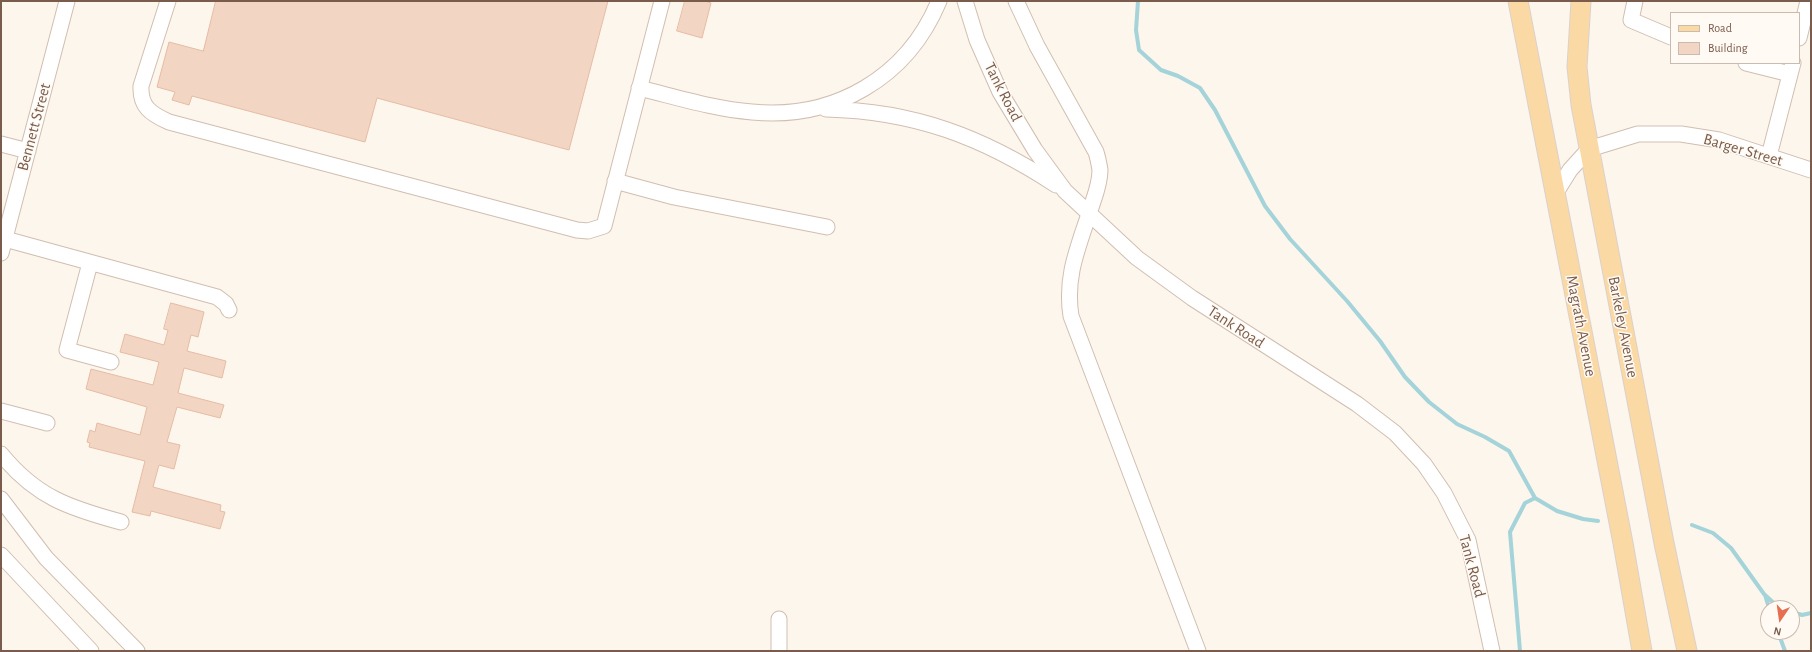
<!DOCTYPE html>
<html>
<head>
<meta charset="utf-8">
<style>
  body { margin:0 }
  #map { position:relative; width:1812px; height:652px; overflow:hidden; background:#fdf6ec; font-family:"Alegreya Sans",sans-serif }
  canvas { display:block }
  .frame { position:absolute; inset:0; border:2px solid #7a5c4d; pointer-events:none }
  .legend { position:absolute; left:1670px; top:12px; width:130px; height:52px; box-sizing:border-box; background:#fffaf3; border:1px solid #cabbb1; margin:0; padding:5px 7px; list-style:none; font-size:12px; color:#7a5c4d }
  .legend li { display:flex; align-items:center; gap:8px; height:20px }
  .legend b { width:20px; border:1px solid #cabbb1 }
  .north { position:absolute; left:1760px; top:600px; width:40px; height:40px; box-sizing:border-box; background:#fffaf3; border:1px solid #cabbb1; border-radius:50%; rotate:193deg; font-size:11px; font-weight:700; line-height:16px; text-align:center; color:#7a5c4d }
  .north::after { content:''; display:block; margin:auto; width:14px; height:18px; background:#e76f51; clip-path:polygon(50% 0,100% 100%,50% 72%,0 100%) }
</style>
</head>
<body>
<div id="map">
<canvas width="1812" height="652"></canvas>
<div class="frame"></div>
<ul class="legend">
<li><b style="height:5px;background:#fbd9a5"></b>Road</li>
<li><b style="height:11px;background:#f3d5c3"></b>Building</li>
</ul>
<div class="north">N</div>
</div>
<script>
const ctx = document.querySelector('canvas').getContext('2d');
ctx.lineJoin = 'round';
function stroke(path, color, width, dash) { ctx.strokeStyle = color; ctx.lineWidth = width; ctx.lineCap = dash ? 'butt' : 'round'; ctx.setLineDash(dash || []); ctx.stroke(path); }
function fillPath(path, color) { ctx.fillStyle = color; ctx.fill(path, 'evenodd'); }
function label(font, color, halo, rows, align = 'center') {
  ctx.font = font + ' "Alegreya Sans",sans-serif'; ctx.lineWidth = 3; ctx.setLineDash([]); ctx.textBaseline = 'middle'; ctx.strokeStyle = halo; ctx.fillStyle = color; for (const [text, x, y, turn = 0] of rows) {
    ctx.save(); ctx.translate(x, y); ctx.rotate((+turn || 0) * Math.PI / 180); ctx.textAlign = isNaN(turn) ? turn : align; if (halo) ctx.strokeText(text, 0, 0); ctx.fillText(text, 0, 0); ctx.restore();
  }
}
const stream = new Path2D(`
  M1138 1 1136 30 1139 50 1161 70 1178 76 1200 88 1215 110 1265 206 1290 239 1347 301 1380 341 1405 377 1429 402 1457 424 1485 437 1509 451 1535 498 1557 511 1583 519 1598 521
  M1692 525 1713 533 1731 548 1764 594 1779 608
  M1765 595 1769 608
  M1792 612 1802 615 1811 613
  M1778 632 1785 651
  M1520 651 1510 532 1525 503 1535 498`);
const building = new Path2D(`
  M216 1H608L569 150 377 98 365 142 192 96 189 105 172 100 175 92 157 87 169 42 203 51Z
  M685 1H705L711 3 702 38 677 31Z
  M171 303 204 312 198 337 191 335 187 351 226 361 222 378 184 368 178 393 224 405 220 418 177 407 167 442 180 445 174 469 159 465 153 487 221 505 220 511 225 512 220 529 151 511 150 516 132 512 145 461 89 447 90 443 87 442 90 430 95 432 97 423 140 435 147 407 86 389 91 369 153 385 159 362 120 352 125 334 164 345 168 330 164 329Z`);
const minor = new Path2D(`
  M168 1 141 86C140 107 151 114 169 122L577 230 588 231 604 226 662 1
  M965 1 977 40 1000 92 1035 150 1065 191 1137 258 1192 298 1357 404 1395 433 1424 464 1444 493 1468 540 1492 651
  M1016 1 1037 46 1096 152C1098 158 1099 164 1100 170 1100 186 1093 200 1089 214 1077 250 1065 278 1071 316L1198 651
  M1635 1 1631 20 1671 37
  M1799 38 1808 1
  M1746 63 1790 74
  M639 88C676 97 714 109 752 112 834 120 907 78 939 1
  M826 109C914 111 983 137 1056 185
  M1 144 28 151
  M1769 156 1793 63
  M615 181 674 197 827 227
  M1555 194 1570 170 1589 149 1638 134H1681L1719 140 1811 170
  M5 239 217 297 226 304 229 310
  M1 253 67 1
  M90 263 67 350 111 362
  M1 411 47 423
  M1 454C36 497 69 508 121 522
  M1 499 46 558 137 651
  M1 555 91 651
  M779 651V619`);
const major = new Path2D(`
  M1518 1 1623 543 1642 651
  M1581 1 1577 67 1581 105 1664 543 1687 651`);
const streetNames = [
  ["Tank Road",1003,92,63],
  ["Bennett Street",34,127,-75],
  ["Barger Street",1743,150,16],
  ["Magrath Avenue",1581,326,79],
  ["Tank Road",1236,327,33],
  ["Barkeley Avenue",1623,327,79],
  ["Tank Road",1472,566,75]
];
stroke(stream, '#a5d3da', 4);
fillPath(building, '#f3d5c3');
stroke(building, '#e6bba3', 1);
stroke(minor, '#d1beb0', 17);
stroke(major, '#dad1cd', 21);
stroke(minor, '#fff', 15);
stroke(major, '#fbd9a5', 19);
label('16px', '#7a5c4d', '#fffaf3', streetNames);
</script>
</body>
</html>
